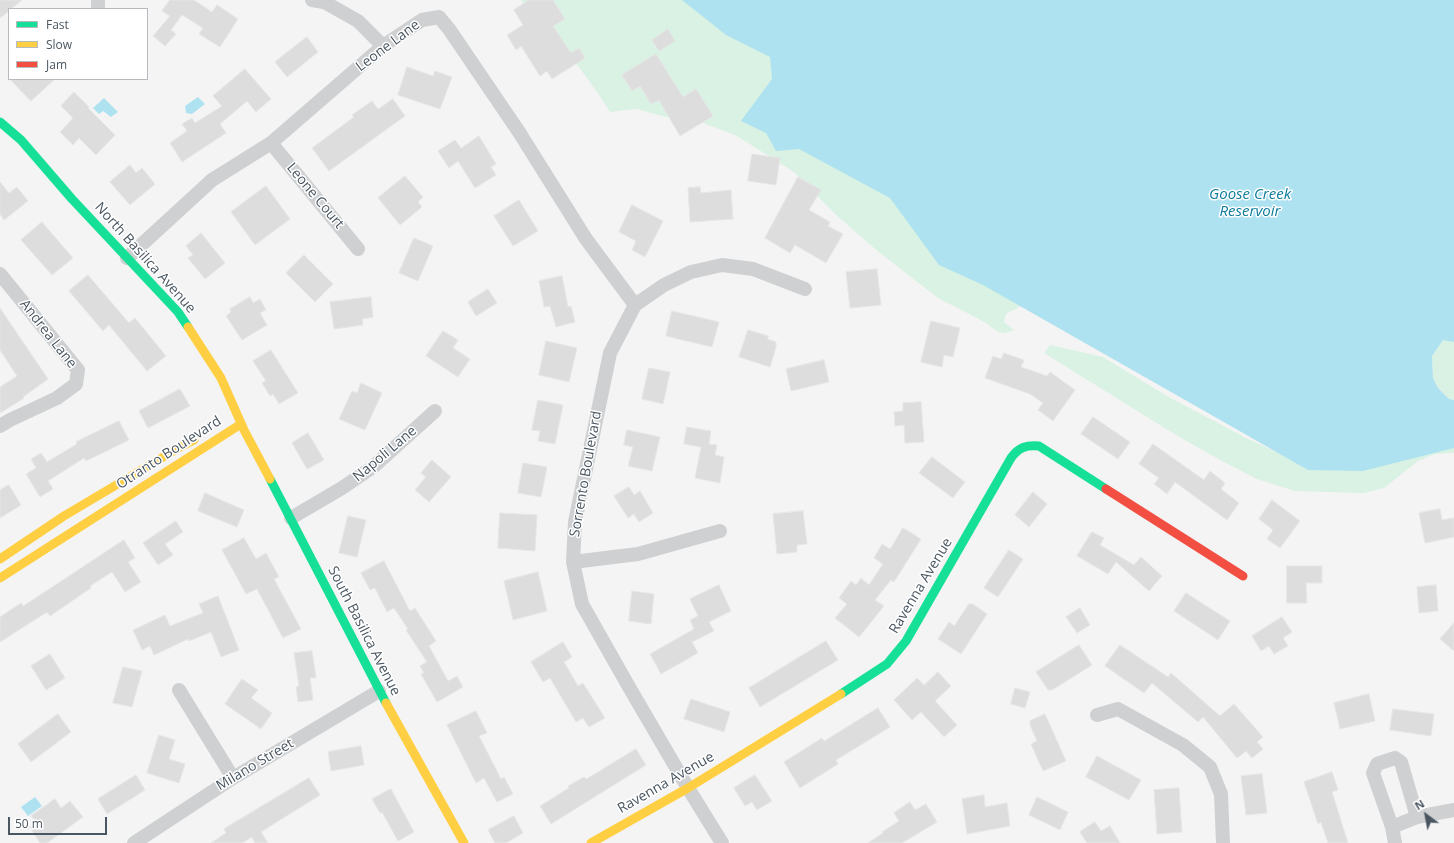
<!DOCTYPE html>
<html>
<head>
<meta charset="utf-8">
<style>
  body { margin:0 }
  #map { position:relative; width:1454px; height:843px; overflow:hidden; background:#f4f4f4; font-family:"Open Sans",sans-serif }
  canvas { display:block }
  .legend { position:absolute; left:8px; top:8px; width:140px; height:72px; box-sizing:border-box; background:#fff; border:1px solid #b7bbc0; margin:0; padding:5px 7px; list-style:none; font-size:12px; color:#4a5661 }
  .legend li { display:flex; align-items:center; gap:8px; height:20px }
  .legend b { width:20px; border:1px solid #b7bbc0 }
  .north { position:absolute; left:1406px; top:795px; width:40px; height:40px; -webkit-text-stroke:3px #fff; paint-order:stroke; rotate:328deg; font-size:11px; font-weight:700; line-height:16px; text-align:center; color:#4a5661 }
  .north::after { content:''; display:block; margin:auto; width:14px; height:18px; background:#4a5661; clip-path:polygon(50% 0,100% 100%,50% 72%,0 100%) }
  .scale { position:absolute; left:8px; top:817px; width:99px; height:18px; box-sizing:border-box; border:2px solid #4a5661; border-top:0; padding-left:5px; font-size:12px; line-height:14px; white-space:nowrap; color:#4a5661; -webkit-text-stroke:3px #fff; paint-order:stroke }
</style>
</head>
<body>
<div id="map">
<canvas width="1454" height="843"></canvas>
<ul class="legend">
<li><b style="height:5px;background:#16e098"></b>Fast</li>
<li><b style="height:5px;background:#ffcf43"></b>Slow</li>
<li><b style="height:5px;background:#f24e42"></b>Jam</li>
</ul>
<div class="north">N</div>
<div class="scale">50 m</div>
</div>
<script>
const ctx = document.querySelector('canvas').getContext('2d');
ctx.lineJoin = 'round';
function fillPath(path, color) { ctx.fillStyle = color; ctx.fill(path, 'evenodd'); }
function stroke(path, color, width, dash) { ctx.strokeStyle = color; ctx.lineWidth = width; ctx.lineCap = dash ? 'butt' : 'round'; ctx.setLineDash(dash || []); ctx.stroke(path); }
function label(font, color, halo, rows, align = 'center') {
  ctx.font = font + ' "Open Sans",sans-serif'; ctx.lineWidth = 3; ctx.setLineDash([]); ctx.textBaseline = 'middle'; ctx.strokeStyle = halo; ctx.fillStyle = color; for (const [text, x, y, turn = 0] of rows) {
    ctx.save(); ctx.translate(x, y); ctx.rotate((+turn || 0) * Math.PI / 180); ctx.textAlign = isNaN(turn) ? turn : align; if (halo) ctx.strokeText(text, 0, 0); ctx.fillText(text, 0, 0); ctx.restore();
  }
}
const green = new Path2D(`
  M521 0H716L1021 306 1006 314 1004 322 1014 330 1005 333 998 332 986 323 973 316 938 298 880 253 836 215 794 172 737 136 683 115 666 117 637 109 610 112C585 71 553 35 521 0Z
  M1443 339 1454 342V400L1449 399 1438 388 1433 378 1432 356Z
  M1050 345 1103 357 1167 396 1250 440 1311 467 1454 434V453L1435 454 1418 461 1384 488 1364 493 1295 491 1257 479 1222 461 1176 435 1044 353Z`);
const water = new Path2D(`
  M682 0H1454V342L1443 340 1432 356 1433 378 1438 388 1449 399 1454 400V448L1363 471 1308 470 983 285 939 265 890 198 799 149 776 151 766 133 741 121 772 79 770 57 726 35Z
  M198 97 205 104 192 114 186 113 185 106Z
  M104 98 118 112 111 117 103 111 99 114 93 108Z
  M35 797 42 806 28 816 21 807Z`);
const building = new Path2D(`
  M0 0H22L11 9H9V11L0 18Z
  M170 0H194L212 12 217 5 238 19 220 47 199 34 203 28 182 15 171 30 176 34 165 46 153 36 170 16 162 11Z
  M529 0H553L565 19 553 26 571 53 579 48 585 58 552 79 547 71 540 76 521 46 516 50 507 35 523 25 514 10Z
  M668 29 675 41 659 51 652 40Z
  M307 37 318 52 287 77 275 62Z
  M656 54 683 97 696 89 713 116 680 136 659 100 651 104 640 86 632 91 622 75Z
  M407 67 433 76 435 71 452 77 440 109 398 95Z
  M245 69 271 99 256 112 247 101 220 124 226 133 182 162 170 143 187 131 182 124 192 118 195 123 222 106 213 96Z
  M10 79H55L31 101Z
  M74 92 89 107 88 108 115 135 96 155 79 138 73 145 60 132 73 118 61 106Z
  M393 99 405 116 329 171 312 148 354 117 352 115 372 101 378 109Z
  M479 136 496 164 491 167 496 175 475 188 458 161 449 168 438 151 455 140 461 148Z
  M752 154 780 158 776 185 748 181Z
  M130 165 136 173 142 168 155 184 130 205 110 182Z
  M405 176 423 197 418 202 422 207 400 225 378 198Z
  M798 177 821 190 809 210 830 222 828 226 843 234 826 263 795 245 790 253 765 238Z
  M0 182 9 193 17 187 28 201 4 220 0 214Z
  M266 186 290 219 255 245 231 212Z
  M700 187 701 193 731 190 733 219 690 222 688 188Z
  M519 200 538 231 513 246 494 216Z
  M632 205 663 221 645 257 632 250 636 241 619 232Z
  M42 222 73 258 52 275 21 240Z
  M201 233 225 263 205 279 188 258 193 255 186 246Z
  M414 238 433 246 418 281 399 273Z
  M304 255 333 284 315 302 286 273Z
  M877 269 881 305 850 308 846 272Z
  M88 275 129 323 135 318 166 356 147 371 109 325 103 331 69 291Z
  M562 276 568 307 571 306 575 322 556 327 550 306 544 307 539 281Z
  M488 289 497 303 476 316 468 302Z
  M250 297 253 303 260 299 266 310 260 313 267 325 242 340 226 316 231 312 230 309Z
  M371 297 373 317 362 319 363 325 334 329 330 302Z
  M0 308 48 379 23 397 24 398 0 413V387L17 376 0 350Z
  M672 311 719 322 712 347 666 336Z
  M931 321 960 328 953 357 944 355 942 367 921 362Z
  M748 330 769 336 767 339 776 342V347L770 367 739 357Z
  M443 331 458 340 453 348 470 359 458 377 426 356Z
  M546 341 577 348 569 382 539 375Z
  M271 350 298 393 279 404 273 394 270 396 262 383 266 381 253 361Z
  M1004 353 1024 360 1021 367 1047 376 1050 372 1075 390 1053 421 1038 410 1043 403 1030 394 985 378 993 356 1001 359Z
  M824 360 829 382 791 391 786 369Z
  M649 368 670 372 663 404 642 399Z
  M361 383 382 393 365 430 339 419 352 391 357 393Z
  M180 389 190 406 148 428 139 411Z
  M538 400 563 405 555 444 538 441 540 431 532 430Z
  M921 402 924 442 905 443 904 425 895 426 894 412 903 411V403Z
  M1093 417 1130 442 1118 459 1081 434Z
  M119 421 129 440 86 461 84 458 48 481 53 489 40 497 26 474 36 468 31 459 41 453 47 462 77 444 76 442Z
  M687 427 711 431 709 444 717 445 715 455 724 457 720 483 695 478 701 447 684 444Z
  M627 430 660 437 652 471 628 466 633 447 624 445Z
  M308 433 324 460 307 469 292 443Z
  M1153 444 1204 480 1210 471 1225 483 1221 489 1239 503 1227 520 1175 482 1167 494 1154 484 1159 478 1139 464Z
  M932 457 965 482 953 498 919 473Z
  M432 460 451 477 429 502 415 490 426 477 421 473Z
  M523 463 547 467 541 497 518 493Z
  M9 485 21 505 0 518V490Z
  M629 487 634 495 640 491 653 513 639 522 634 514 628 518 614 496Z
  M1033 492 1047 504 1029 527 1015 515Z
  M205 493 244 510 237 527 198 511Z
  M1272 500 1300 521 1280 548 1267 539 1273 530 1259 519Z
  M1440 509 1442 520 1454 518V537L1425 543 1419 513Z
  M803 511 807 544 797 545V552L777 554 773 514Z
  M500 513 537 515 535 551 498 548Z
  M348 516 366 520 357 557 339 553Z
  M176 521 183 532 165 544 173 555 158 565 143 543Z
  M903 528 921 539 894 582 891 580 875 600 884 606 859 637 835 618 847 604 839 598 851 581 856 585 861 578 869 585 883 564 874 558 882 544 890 549Z
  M1092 532 1104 538 1100 545 1134 565 1141 557 1162 576 1149 591 1116 562 1108 574 1077 556Z
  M244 538 256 559 266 553 279 577 274 579 301 629 283 638 257 589 246 594 222 550Z
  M124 540 135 558 128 562 141 582 125 592 112 572 90 586 91 588 50 616 47 612 0 642V617L21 603 23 606Z
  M1009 550 1023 559 998 597 984 588Z
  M384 561 410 611 415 608 436 641 429 646 448 681 457 676 463 687 437 702 421 674 424 673 420 666 427 662 406 630 408 629 394 608 387 612 375 588 370 590 361 573Z
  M1287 566H1322V583H1306L1307 603H1287Z
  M538 572 547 611 513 620 504 581Z
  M719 585 731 611 709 622 714 631 692 642 698 653 661 674 650 654 694 629 690 620 698 616 690 599Z
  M1436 585 1438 611 1419 613 1417 587Z
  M632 591 654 594 651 624 629 621Z
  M1186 593 1230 621 1218 640 1174 611Z
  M218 596 239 650 221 657 211 632 189 641 188 639 154 655 150 646 142 650 133 630 165 615 170 626 203 613 199 604Z
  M969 604H973L987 614 961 654 938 639 949 622 954 626Z
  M1080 608 1090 625 1077 633 1066 617Z
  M1282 617 1292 632 1283 638 1288 646 1274 654 1269 646 1261 651 1252 636Z
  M1454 623V651L1440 639Z
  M826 641 838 660 760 707 749 688Z
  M563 642 572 657 564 662 578 686 583 683 605 718 589 727 583 718 576 722 550 678 543 682 531 662Z
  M1079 645 1092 665 1052 690H1048L1036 672Z
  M1120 645 1168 677 1171 673 1220 716 1234 704 1263 737 1257 742 1263 749 1252 758 1246 751 1237 758 1203 717 1198 722 1152 683 1144 693 1105 666Z
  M312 651 316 678H310L313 700 298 702 296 687 299 686 294 653Z
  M50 654 65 678 46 690 31 666Z
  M123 667 142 671 132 707 113 703Z
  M938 672 951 686 935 701 957 725 944 737 921 712 912 720 894 700 917 678 924 685Z
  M242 679 258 690 251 698 272 713 261 729 225 704Z
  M1015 688 1030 692 1025 708 1011 704Z
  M1369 694 1375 721 1340 729 1334 703Z
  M691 699 730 712 724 732 684 719Z
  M878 708 890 727 836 760 838 764 800 788 784 762 822 738 824 741Z
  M1393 709 1434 714 1431 736 1390 730Z
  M476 711 487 733 479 736 501 779 504 777 513 794 497 802 484 778 476 783 447 725Z
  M58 714 71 732 31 762 18 744Z
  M1045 714 1066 761 1043 771 1031 744 1037 741 1030 725V721Z
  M159 735 175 740 169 759 185 764 179 783 147 773Z
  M361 746 364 765 331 771 328 752Z
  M636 749 646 765 551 824 540 806 569 788 568 786 584 777 586 779Z
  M1097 756 1141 780 1129 800 1086 777Z
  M1332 772 1338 790 1332 792 1348 843H1328L1321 822 1318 824 1304 782Z
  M1262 774 1267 813 1246 815 1241 776Z
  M136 775 145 790 107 814 98 799Z
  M755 775 772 801 757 810 752 802 745 806 734 788Z
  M309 778 320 795 261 832 268 843H255L252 837 242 843H211L226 833 224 829Z
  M1179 788 1182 832 1157 834 1154 790Z
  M391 789 414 832 398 841 382 812 380 813 372 799Z
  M984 795 985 807 1007 803 1010 826 967 834 962 799Z
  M1037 797 1068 812 1060 830 1029 815Z
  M55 799 61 808 70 801 83 817 47 843H40L30 827 37 823 31 816Z
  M910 802 915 810 926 804 937 822 902 843H868L883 833 882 832 899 821 894 813Z
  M514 816 523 833 506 843H495L488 830Z
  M1095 822 1101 831 1110 826 1120 843H1087L1080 832Z`);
const street = new Path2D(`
  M312 0 324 2 358 21 383 46
  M98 9V0
  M271 143 358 249
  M127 258 212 180 271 143 383 46 422 20 439 17 449 29 519 132 586 239 635 305
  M0 274 78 370 76 384 57 398 10 420 0 426
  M291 518 342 488 373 467 435 411
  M573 562 638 554 720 531
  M179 690 233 778
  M1097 715 1118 709 1183 745 1210 767 1221 794 1223 843
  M1392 827 1373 773 1377 764 1395 758 1401 762 1417 817
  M134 843 233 778 379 691
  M722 843 688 788 629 687 582 604 573 562 575 522 610 353 635 305 664 285 691 272 722 265 753 269 805 289
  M1395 843 1392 827 1417 817 1454 810`);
const fast = new Path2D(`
  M0 122 21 140 72 199 178 312 188 327
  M270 479 386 703
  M841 694 887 664 906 641 1011 458C1019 447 1026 445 1039 446L1106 489`);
const slow = new Path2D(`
  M188 327 221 378 244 430 270 479
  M0 559 64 516 180 447 194 440
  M0 578 241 424
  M386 703 464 843
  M591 843 688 788 841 694`);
const jam = new Path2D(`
  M1106 489 1243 576`);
const streetNames = [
  ["Leone Lane",388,46,-37],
  ["Leone Court",315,196,50],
  ["North Basilica Avenue",145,258,48],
  ["Andrea Lane",48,334,52],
  ["Otranto Boulevard",169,453,-33],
  ["Napoli Lane",385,454,-40],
  ["Sorrento Boulevard",586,474,-80],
  ["Ravenna Avenue",921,586,-59],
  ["South Basilica Avenue",364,631,63],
  ["Milano Street",255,765,-31],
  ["Ravenna Avenue",666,783,-30]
];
const waterNames = [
  ["Goose Creek",1250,195],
  ["Reservoir",1250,212]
];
fillPath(green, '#d9f2e3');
fillPath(water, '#aee2f0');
fillPath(building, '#ddddde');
stroke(building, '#e5e6e7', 1);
stroke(street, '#ced0d2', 14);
stroke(fast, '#16e098', 9);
stroke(slow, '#ffcf43', 9);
stroke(jam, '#f24e42', 9);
label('14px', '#4a5661', '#fff', streetNames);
label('italic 15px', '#0c7c9b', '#fff', waterNames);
</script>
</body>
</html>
